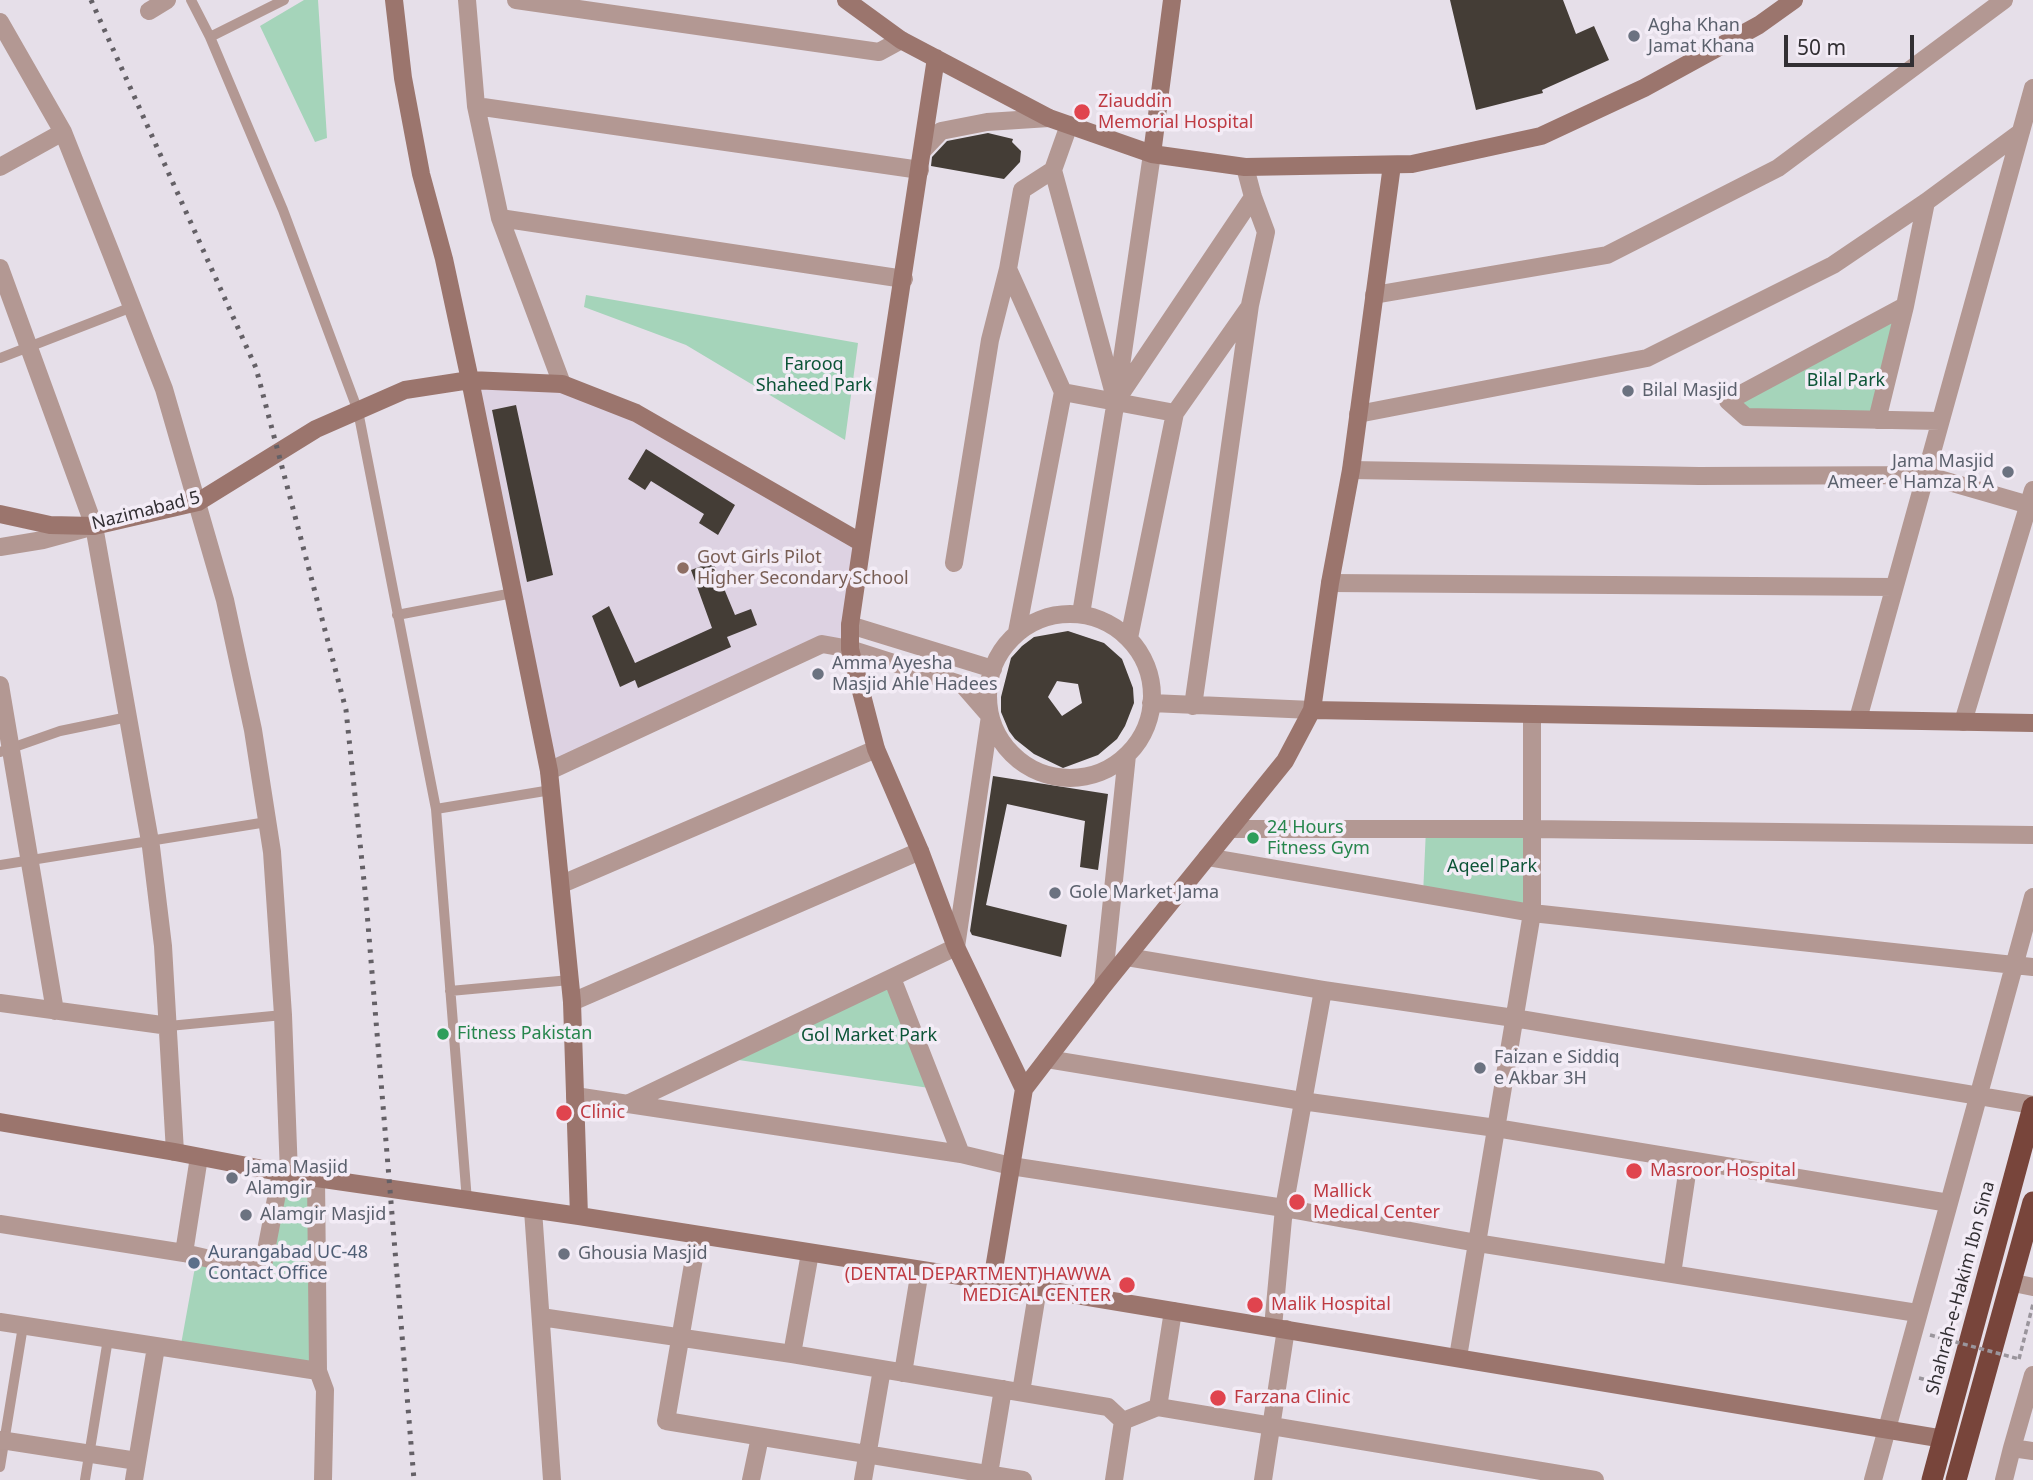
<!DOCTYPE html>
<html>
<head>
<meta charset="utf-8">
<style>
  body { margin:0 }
  #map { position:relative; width:2033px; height:1480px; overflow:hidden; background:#e6dfe9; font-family:"Noto Sans",sans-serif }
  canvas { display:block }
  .scale { position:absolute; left:1784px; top:35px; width:130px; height:32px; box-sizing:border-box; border:4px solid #322f33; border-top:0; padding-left:9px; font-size:21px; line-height:24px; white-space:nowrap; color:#322f33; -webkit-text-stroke:5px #f3ecf6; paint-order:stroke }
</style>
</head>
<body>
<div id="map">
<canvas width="2033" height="1480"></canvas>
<div class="scale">50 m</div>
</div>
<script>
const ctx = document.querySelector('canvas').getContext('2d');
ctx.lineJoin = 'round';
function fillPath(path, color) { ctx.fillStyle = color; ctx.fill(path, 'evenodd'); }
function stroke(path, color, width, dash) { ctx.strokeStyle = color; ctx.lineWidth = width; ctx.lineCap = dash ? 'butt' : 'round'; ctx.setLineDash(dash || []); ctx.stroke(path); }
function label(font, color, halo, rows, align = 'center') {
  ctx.font = font + ' "Noto Sans",sans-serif'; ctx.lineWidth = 7; ctx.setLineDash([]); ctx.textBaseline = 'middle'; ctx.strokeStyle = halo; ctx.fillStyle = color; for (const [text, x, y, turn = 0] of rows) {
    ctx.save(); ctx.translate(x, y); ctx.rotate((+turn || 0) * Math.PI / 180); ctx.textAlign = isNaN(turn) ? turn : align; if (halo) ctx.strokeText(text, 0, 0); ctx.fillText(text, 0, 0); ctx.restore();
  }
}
const built = new Path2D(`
  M470 380 562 384 862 543 850 649 822 644 549 771Z`);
const green = new Path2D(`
  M304 0H318L327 138 315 142 260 26Z
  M586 295 858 343 845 440 686 345 584 307Z
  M1905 306 1877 420 1746 417 1728 401Z
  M1426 829H1531L1532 913 1423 895Z
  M892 978 936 1089 725 1058Z
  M281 1173 316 1178 318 1371 180 1350 197 1256 262 1271Z`);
const building = new Path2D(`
  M1450 0H1563L1576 34 1594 26 1609 60 1542 90 1543 93 1476 110Z
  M988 133 1013 139 1012 142 1021 151 1020 162 1004 179 931 166 932 157 947 141Z
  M516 405 553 575 527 582 492 410Z
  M646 449 735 505 718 535 699 523 704 514 651 481 645 490 628 479Z
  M713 562 735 615 751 609 757 625 727 637 731 647 638 688 635 680 620 687 592 616 609 606 635 663 712 628 691 570Z
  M1068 631 1104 643 1122 659 1133 688 1134 703 1125 726 1117 739 1098 755 1063 768 1034 754 1015 739 1009 731 1001 712V697L1011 658 1022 646 1034 637ZM1057 681 1078 684 1082 703 1062 716 1048 697Z
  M993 776 1108 794 1098 870 1080 867 1085 821 1007 804 986 905 1067 925 1061 957 972 935 970 931Z`);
const path = new Path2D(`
  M2019 1359 2033 1304
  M1919 1378 1938 1383`);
const lane = new Path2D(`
  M191 0 210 37 283 210 358 411 436 809 467 1201
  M210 37 284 0
  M0 358 132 307
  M397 615 513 593
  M0 752 60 731 128 717
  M436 809 551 790
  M0 865 267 822
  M450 991 570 980
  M169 1026 283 1015
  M0 1467 23 1326
  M85 1480 108 1339`);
const street = new Path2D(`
  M467 0 476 106 500 218 562 384
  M516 0 879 52 901 40
  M149 11 167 0
  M0 22 63 132 111 253 164 389 225 600 253 730 272 852 283 1015 289 1174
  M476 106 920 170
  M923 150 941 131 987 122 1049 118
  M0 167 63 132
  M1053 170 1114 394
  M500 218 904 279
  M0 268 94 526 151 847 163 946 175 1152
  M1008 269 1063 392 1017 632
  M1374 295 1607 255 1778 168 2004 0
  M1905 306 1728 401 1746 417 1940 421
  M1063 392 1175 413
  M1120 395 1253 197
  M1358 414 1647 358 1833 265 1926 202 2021 132
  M1877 420 1905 306 1926 202
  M1351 470 1699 476 1925 475 2033 506
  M0 547 43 540 87 528
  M954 563 990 340 1008 269 1022 190 1053 170 1069 125
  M1330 583 1894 587
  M1081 614 1116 400 1152 154
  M988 696a82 82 0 1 1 164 0a82 82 0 1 1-164 0Z
  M850 625 993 669
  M1129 638 1175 413 1248 309
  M0 685 55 1011
  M1151 703 1312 710
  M1193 706 1250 305 1266 232 1253 197 1245 167
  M1858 719 2033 88
  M1963 722 2033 490
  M549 771 822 644 850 649 963 685 990 716 956 947 627 1104
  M1230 829H1531L2033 835
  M1207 857 1532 913 2033 967
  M562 884 876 749
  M1127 957 1323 990 1514 1018 2033 1105
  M892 978 961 1154
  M1103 986 1127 755
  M572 1002 920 851
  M0 1003 169 1026
  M1047 1059 1302 1101 1496 1128 1949 1203
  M575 1096 961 1154 1011 1166 1284 1208 1477 1243 1917 1313
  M199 1157 184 1253 262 1271 281 1173
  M316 1178 318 1371 325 1390 323 1480
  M533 1210 552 1480
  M0 1224 184 1253
  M698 1235 666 1421 1023 1480
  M1672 1274 1689 1160
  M2009 1282 2033 1287
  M541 1317 792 1354 1108 1407 1123 1421
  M0 1322 318 1371
  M1273 1327 1284 1208 1323 990
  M792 1354 810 1253
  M1458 1357 1532 913V715
  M903 1373 920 1270
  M2033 1375 2012 1448 2033 1451
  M1021 1392 1038 1288
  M1158 1407 1595 1480
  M0 1440 137 1461
  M134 1480 156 1347
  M751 1480 760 1437
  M863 1480 882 1369
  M988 1480 1003 1389
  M1114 1480 1123 1421 1158 1407 1173 1311
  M1263 1480 1286 1329
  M1873 1480 2033 897
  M2004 1480 2012 1448`);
const secondary = new Path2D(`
  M394 0 403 78 421 174 444 259 470 380 549 771 572 1002 579 1216
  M846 0 901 40 1049 118 1152 154 1245 167 1412 164 1541 136 1644 88 1759 25 1794 0
  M936 58 862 543 850 625V649L876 749 920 851 956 947 1024 1089
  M1152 154 1172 0
  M0 514 50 525 94 526 198 502 316 429 405 390 470 380 562 384 636 413 862 543
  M1312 710 2033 723
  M0 1122 175 1152 289 1174 579 1216 992 1281 1944 1439
  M992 1281 1024 1089 1103 986 1285 761 1312 710 1330 583 1351 470 1392 165`);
const highway = new Path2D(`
  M1932 1480 2033 1107
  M1956 1480 2033 1202`);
const rail = new Path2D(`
  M91 0 256 368 346 710 366 900 414 1480`);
const pathBridge = new Path2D(`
  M1930 1335 2019 1359`);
const markers = [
  [1634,36,7,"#6b7280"],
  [1082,112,9,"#e0444e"],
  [1628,391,7,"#6b7280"],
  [2008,472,7,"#6b7280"],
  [683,568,7,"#8d6e63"],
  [818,674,7,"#6b7280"],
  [1253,838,7,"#2e9e5b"],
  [1055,893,7,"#6b7280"],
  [443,1034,7,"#2e9e5b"],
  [1480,1068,7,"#6b7280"],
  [564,1113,9,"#e0444e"],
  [1634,1171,9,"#e0444e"],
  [232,1178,7,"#6b7280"],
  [1297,1202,9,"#e0444e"],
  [246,1215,7,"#6b7280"],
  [564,1254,7,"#6b7280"],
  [194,1263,7,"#5c6f8a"],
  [1127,1285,9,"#e0444e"],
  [1255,1305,9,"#e0444e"],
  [1218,1398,9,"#e0444e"]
];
const worshipNames = [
  ["Agha Khan",1648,26],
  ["Jamat Khana",1648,47],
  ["Bilal Masjid",1642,391],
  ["Jama Masjid",1994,462,"right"],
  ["Ameer e Hamza R A",1994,483,"right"],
  ["Amma Ayesha",832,664],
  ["Masjid Ahle Hadees",832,685],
  ["Gole Market Jama",1069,893],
  ["Faizan e Siddiq",1494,1058],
  ["e Akbar 3H",1494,1079],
  ["Jama Masjid",246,1168],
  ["Alamgir",246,1189],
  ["Alamgir Masjid",260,1215],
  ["Ghousia Masjid",578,1254]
];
const healthNames = [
  ["Ziauddin",1098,102],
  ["Memorial Hospital",1098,123],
  ["Clinic",580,1113],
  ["Masroor Hospital",1650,1171],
  ["Mallick",1313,1192],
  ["Medical Center",1313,1213],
  ["(DENTAL DEPARTMENT)HAWWA",1111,1275,"right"],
  ["MEDICAL CENTER",1111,1296,"right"],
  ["Malik Hospital",1271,1305],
  ["Farzana Clinic",1234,1398]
];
const parkNames = [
  ["Farooq",814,365],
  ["Shaheed Park",814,386],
  ["Bilal Park",1846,381],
  ["Aqeel Park",1492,867],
  ["Gol Market Park",869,1036]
];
const streetNames = [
  ["Nazimabad 5",146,511,-14],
  ["Shahrah-e-Hakim Ibn Sina",1961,1288,-75]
];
const educationNames = [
  ["Govt Girls Pilot",697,558],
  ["Higher Secondary School",697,579]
];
const leisureNames = [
  ["24 Hours",1267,828],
  ["Fitness Gym",1267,849],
  ["Fitness Pakistan",457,1034]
];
const serviceNames = [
  ["Aurangabad UC-48",208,1253],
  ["Contact Office",208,1274]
];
fillPath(built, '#ddd2e2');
fillPath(green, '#a5d4ba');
fillPath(building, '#443d36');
stroke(path, '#9a959c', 3.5, [5, 3.5]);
stroke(lane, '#b39893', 10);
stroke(street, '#b39893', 18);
stroke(secondary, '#9b756d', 18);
stroke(highway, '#78453b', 21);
stroke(rail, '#646066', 5, [3.5, 7]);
stroke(pathBridge, '#9a959c', 3.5, [5, 3.5]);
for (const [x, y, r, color] of markers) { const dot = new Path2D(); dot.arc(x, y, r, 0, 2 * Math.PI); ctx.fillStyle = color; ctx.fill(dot); stroke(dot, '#f3ecf6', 2.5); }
label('18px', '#5b616d', '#f3ecf6', worshipNames, 'left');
label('18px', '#be3a42', '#f3ecf6', healthNames, 'left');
label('18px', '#0c5437', '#f3ecf6', parkNames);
label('18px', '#322f33', '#f3ecf6', streetNames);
label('18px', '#785e54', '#f3ecf6', educationNames, 'left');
label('18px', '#27864d', '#f3ecf6', leisureNames, 'left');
label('18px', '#4e5e75', '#f3ecf6', serviceNames, 'left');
</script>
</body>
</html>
